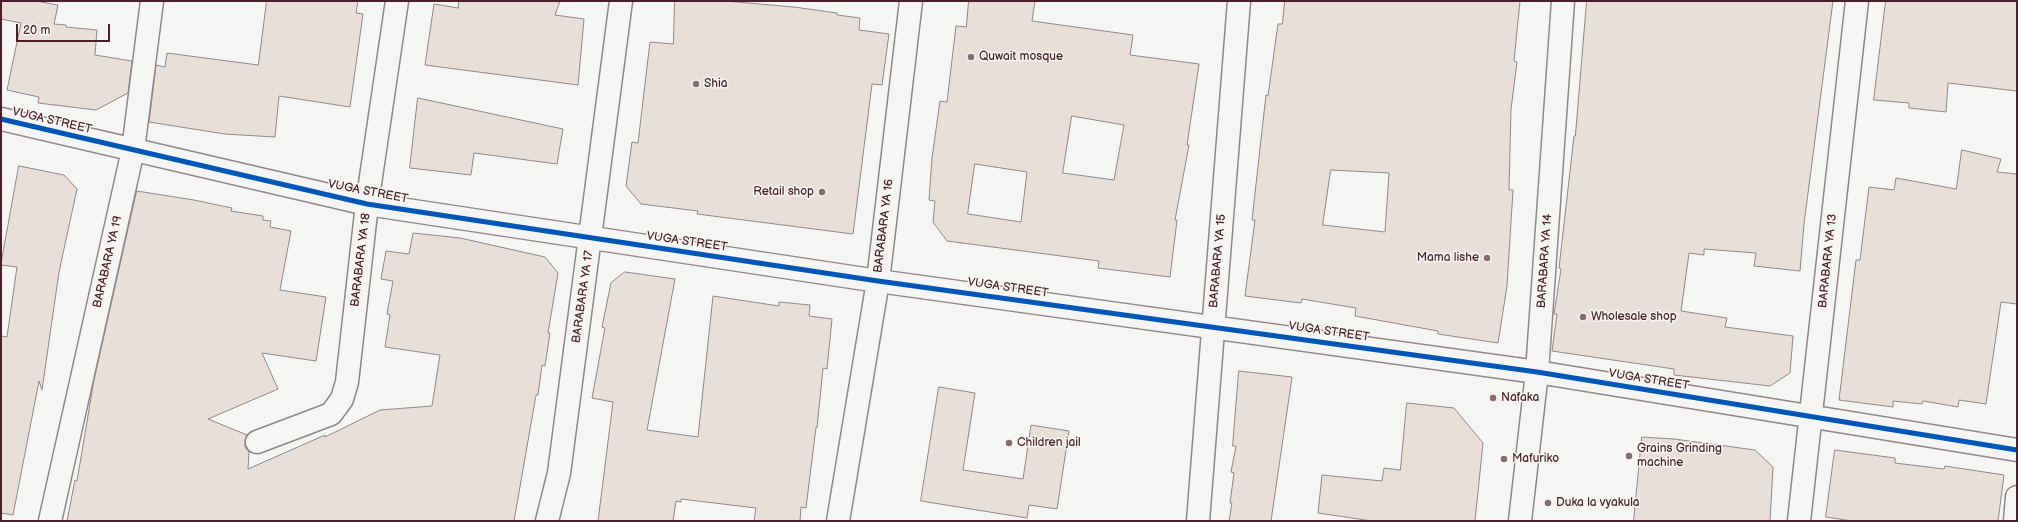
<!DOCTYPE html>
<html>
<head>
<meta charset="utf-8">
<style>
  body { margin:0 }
  #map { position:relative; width:2018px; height:522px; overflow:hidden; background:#f5f5f3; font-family:"Balsamiq Sans",sans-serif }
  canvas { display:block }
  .frame { position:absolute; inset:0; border:2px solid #4a1f2b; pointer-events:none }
  .scale { position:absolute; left:16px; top:24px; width:94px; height:18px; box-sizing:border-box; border:2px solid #4a1f2b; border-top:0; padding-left:5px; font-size:12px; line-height:14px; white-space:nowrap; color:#4a1f2b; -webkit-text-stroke:3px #f6f6f2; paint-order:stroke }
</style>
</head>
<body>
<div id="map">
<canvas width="2018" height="522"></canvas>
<div class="frame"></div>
<div class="scale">20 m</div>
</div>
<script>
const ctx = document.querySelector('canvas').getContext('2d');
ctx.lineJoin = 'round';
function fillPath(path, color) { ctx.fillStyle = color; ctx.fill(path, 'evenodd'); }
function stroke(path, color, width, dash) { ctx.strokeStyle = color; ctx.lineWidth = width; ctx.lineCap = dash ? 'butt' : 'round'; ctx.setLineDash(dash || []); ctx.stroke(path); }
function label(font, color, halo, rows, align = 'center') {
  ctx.font = font + ' "Balsamiq Sans",sans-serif'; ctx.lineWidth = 3; ctx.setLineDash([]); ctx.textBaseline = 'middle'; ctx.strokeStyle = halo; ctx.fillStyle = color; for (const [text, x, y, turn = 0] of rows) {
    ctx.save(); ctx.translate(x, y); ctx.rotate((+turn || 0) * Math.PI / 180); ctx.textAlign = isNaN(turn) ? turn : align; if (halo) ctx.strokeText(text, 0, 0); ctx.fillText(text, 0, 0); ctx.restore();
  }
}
const building = new Path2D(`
  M1 1H36L58 5 54 24 66 25V27L97 30 95 55 132 61 128 93 96 110 38 103 39 97 7 90 21 23 1 19Z
  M267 1H358L356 13 363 14 350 107 279 96 275 137 225 134 149 122 156 65 165 67 167 53 258 65Z
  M459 1H560L555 15 584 19 578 85 425 65 434 4 458 8Z
  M675 1H725L794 7 837 13V15L860 18 859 30 889 34 882 85 872 84 853 234 697 214 698 211 641 204 626 186 632 142 638 143 650 42 673 44Z
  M969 1H1035L1032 21 1133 35 1130 55 1199 64 1187 145H1189L1175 220H1177L1170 277 1098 268 1099 261 947 241 933 222 935 201 929 200 932 158 940 101 947 102 956 26 966 27ZM1072 116 1124 125 1114 180 1063 173ZM975 164 1027 172 1021 222 968 214Z
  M1285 1H1520L1514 61 1517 62 1511 109 1509 190H1513L1507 286 1498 343 1438 334V331L1355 316 1356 308 1302 299 1301 303 1245 296 1255 220H1252L1266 95 1268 96 1278 24H1282ZM1331 170 1389 173 1385 232 1323 225Z
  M1587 1H1833L1804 224 1800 271 1754 266 1756 253 1704 249V255L1689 253 1681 311 1727 318 1725 327 1793 336 1790 373 1770 386 1674 375V369L1552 351 1557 314H1554L1561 269 1559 268 1574 136H1575Z
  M1886 1H2017V91L1948 83 1946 112 1909 108V103L1874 100Z
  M418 98 563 129 557 164 474 153 471 175 410 168Z
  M1962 150 2001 159 1997 172 2017 174V304L2001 302 1986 404 1959 400 1958 407 1923 401 1922 404 1893 401V407L1839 400 1856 260H1860L1869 187 1894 190 1896 178 1956 189Z
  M19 166 64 175 77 189 59 272 42 390 39 381 13 515 1 513V336L7 337 17 267 1 265V264Z
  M137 191 194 200 232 208 231 211 263 216V220L271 221 270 227 291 231 280 290 326 297 316 361 262 353 278 389 208 419 247 435 245 440V447L249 452 248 469 325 435V437L380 410 432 406 440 355 385 347 390 315 387 314 393 281 381 279 386 251 409 254 413 233 460 238 545 257 558 273 548 333H550L545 366 542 365 538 395H536L514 521H67L75 480 77 481 94 380Z
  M625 272 675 279 647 430 698 437 713 296 779 306V302L810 305 809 316 832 319 827 369 823 368 817 428 816 427 806 508 801 507 800 521H754L756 508 681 499V502L676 501 673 521H598L613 402 592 398 605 328 602 327 611 283Z
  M1239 371 1292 377 1271 521H1229L1232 503H1230L1234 473 1231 472 1236 446H1233Z
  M939 387 975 393 963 470 1023 479 1031 425 1069 431 1057 509 1029 505 1027 518 921 501Z
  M1407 403 1454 408 1483 443 1475 521H1372L1318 513 1322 475 1382 481 1384 468 1400 470Z
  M1642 437 1674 439 1755 450 1773 467 1770 521H1634Z
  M1835 450 1895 458V463L1944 469 1945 466 2004 475 1998 521H1852L1826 517Z`);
const minor = new Path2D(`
  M1 119 367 204 878 281 1537 372 2017 450
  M257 442 331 414 342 399 347 382 367 204 397 1
  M50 521 133 150 152 1
  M547 521 559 473 621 1
  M838 521 878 281 911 1
  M1198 521 1239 1
  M1520 521 1537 372 1563 1
  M1799 521 1857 1
  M2015 521 2017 497`);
const cycleway = new Path2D(`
  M1 119 367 204 878 281 1537 372 2017 450`);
const markers = [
  [971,57,4,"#866a71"],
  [696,84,4,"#866a71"],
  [822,192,4,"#866a71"],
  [1487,258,4,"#866a71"],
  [1583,317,4,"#866a71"],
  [1493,398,4,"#866a71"],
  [1009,443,4,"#866a71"],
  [1629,456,4,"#866a71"],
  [1504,459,4,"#866a71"],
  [1548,503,4,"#866a71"]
];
const poiNames = [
  ["Quwait mosque",979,57],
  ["Shia",704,84],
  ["Retail shop",814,192,"right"],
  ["Mama lishe",1479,258,"right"],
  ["Wholesale shop",1591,317],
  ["Nafaka",1501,398],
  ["Children jail",1017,443],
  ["Grains Grinding",1637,449],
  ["machine",1637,463],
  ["Mafuriko",1512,459],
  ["Duka la vyakula",1556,503]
];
const streetNames = [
  ["VUGA STREET",52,121,13],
  ["VUGA STREET",368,192,11],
  ["BARABARA YA 16",884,226,-83],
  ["VUGA STREET",687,242,8],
  ["BARABARA YA 18",361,260,-83],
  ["BARABARA YA 15",1218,261,-85],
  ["BARABARA YA 14",1545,261,-86],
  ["BARABARA YA 13",1828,261,-84],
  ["BARABARA YA 19",108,262,-77],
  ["VUGA STREET",1008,288,8],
  ["BARABARA YA 17",583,297,-82],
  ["VUGA STREET",1329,332,8],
  ["VUGA STREET",1649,380,9]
];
fillPath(building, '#e9dfd9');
stroke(building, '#8f8788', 1);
stroke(minor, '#8f8788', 25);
stroke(minor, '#f5f5f3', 22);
stroke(cycleway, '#0057b8', 5);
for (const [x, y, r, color] of markers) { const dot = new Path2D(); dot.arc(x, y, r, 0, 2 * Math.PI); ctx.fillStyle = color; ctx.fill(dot); stroke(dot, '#f6f6f2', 1.5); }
label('12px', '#4a1f2b', '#f6f6f2', poiNames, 'left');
label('12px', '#4a1f2b', '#f6f6f2', streetNames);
</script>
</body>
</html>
